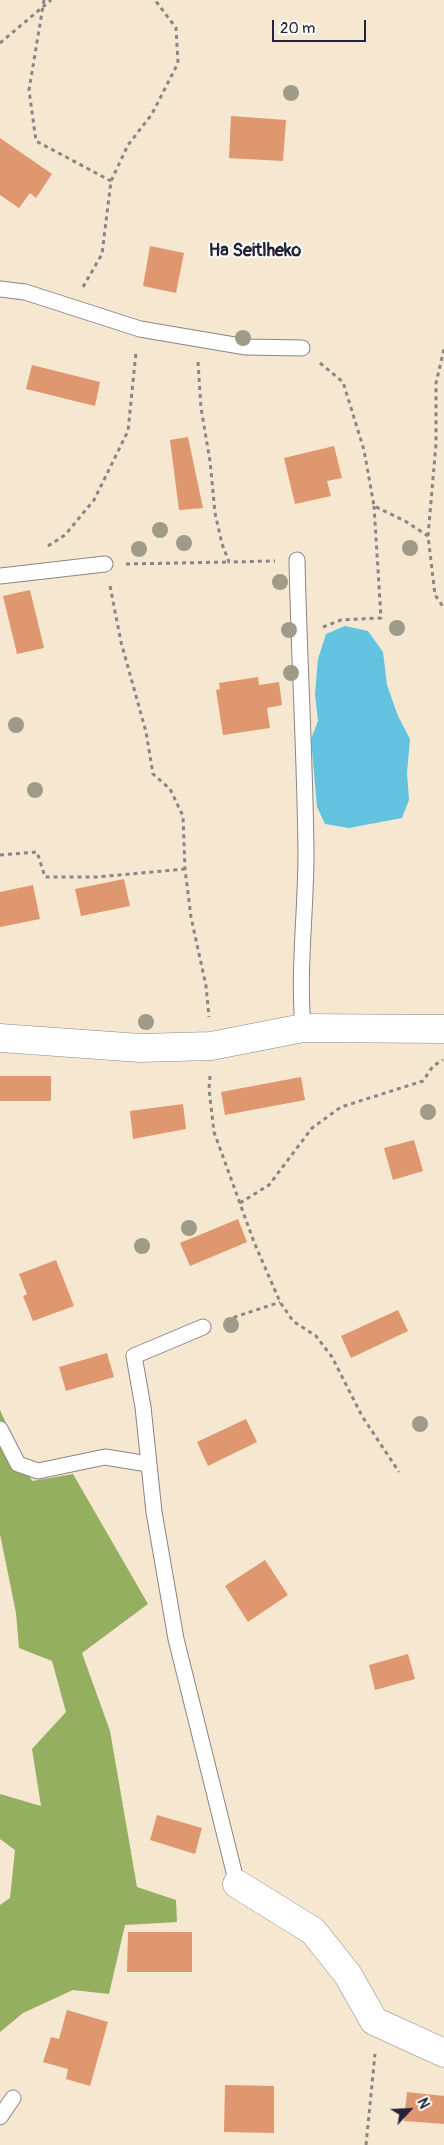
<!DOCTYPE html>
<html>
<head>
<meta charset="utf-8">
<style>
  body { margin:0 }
  #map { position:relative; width:444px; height:2145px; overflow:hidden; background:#f6e7d1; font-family:Pangolin,sans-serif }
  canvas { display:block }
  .north { position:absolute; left:384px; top:2085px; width:50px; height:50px; -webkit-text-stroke:4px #fdfcf7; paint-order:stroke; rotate:65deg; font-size:14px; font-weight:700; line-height:20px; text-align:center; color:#22223b }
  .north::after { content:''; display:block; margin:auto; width:18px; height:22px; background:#22223b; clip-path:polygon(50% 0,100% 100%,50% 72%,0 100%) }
  .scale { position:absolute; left:272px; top:20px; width:94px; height:22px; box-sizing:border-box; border:2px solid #22223b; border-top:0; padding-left:6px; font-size:15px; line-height:18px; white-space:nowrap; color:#22223b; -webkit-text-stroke:4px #fdfcf7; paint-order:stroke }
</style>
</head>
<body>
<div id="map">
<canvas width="444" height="2145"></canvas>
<div class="north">N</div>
<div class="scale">20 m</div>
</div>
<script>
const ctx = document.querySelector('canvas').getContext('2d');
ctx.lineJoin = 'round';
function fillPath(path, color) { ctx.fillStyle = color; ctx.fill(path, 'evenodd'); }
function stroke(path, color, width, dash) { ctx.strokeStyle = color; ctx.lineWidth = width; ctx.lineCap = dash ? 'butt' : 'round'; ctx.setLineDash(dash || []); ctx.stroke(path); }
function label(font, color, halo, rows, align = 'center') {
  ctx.font = font + ' Pangolin,sans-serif'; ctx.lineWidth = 4; ctx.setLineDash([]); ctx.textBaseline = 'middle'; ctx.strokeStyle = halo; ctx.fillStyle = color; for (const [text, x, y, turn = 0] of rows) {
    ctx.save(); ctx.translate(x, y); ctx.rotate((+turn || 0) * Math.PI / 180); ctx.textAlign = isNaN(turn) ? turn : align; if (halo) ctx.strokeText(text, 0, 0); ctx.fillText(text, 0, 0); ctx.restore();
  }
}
const forest = new Path2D(`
  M0 1410 32 1481 73 1474 148 1604 82 1653 110 1731 137 1887 176 1900 177 1922 125 1925 109 1994 73 1990 23 2013 0 2032V1905L10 1898 15 1850 0 1839V1794L41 1806 32 1749 66 1712 52 1661 19 1648 16 1613 0 1534Z`);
const water = new Path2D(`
  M345 626 368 631 383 652 387 685 398 716 410 739 407 773 409 800 402 818 349 828 325 824 317 807 311 739 318 721 315 694 318 659 326 634Z`);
const building = new Path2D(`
  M231 116 286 120 283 161 229 158Z
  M0 138 52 174 36 198 30 193 19 208 0 195Z
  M150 246 184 253 176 293 143 286Z
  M32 365 100 382 95 406 26 389Z
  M188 437 203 508 179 510 170 440Z
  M334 446 342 478 327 481 331 496 295 504 284 458Z
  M30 590 44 648 17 654 3 596Z
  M258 677 259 685 279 682 282 705 267 708 270 728 223 735 216 690 220 689 219 683Z
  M124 879 130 906 81 916 75 889Z
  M33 885 40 919 0 927V892Z
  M0 1076H51V1101H0Z
  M301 1077 305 1100 225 1115 221 1092Z
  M183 1104 186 1129 133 1139 130 1111Z
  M414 1140 423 1171 393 1180 384 1148Z
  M238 1219 247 1242 190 1266 180 1243Z
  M56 1260 74 1306 33 1321 23 1296 27 1294 19 1274Z
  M398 1310 408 1331 351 1358 341 1336Z
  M107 1353 114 1377 66 1391 59 1367Z
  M246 1419 257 1442 208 1466 197 1442Z
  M265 1560 288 1595 248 1622 225 1586Z
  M408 1654 415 1679 375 1690 369 1665Z
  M157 1815 202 1828 195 1854 150 1840Z
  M128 1932H192V1972H127Z
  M67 2010 108 2022 90 2086 66 2079 68 2069 43 2062 51 2037 59 2039Z
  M225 2085 274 2086V2133L224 2132Z
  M407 2092 444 2096V2124L404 2121Z`);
const path = new Path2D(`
  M44 0 29 90 36 141 111 181
  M0 43 51 0
  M83 287 102 254 111 181 128 145 152 114 178 63 176 28 155 0
  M198 362 201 408 210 461 215 513 222 544 229 562 275 561
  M320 363 343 382 364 450 374 506 405 521 428 536 435 595 444 608
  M428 536 436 444V383L444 349
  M48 546 65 535 94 500 128 431 136 352
  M126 564 229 562
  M110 586 121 642 146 732 153 774 170 789 183 816 185 869 191 917 206 986 209 1017
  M323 627 341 620 381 618 374 506
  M0 855 37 852 45 877H97L185 869
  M210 1076 209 1089 214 1132 254 1242 280 1302 293 1321 316 1336 332 1357 362 1416 399 1472
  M240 1203 269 1185 312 1128 341 1107 423 1081 433 1066 443 1060
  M226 1320 280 1302
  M366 2145 375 2054`);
const service = new Path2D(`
  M0 289 25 292 140 329 246 347 302 348
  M297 560C299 658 305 755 306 853 306 912 298 969 303 1028
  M0 576 105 564
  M203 1327 134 1356 143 1407 154 1512 176 1639 237 1884
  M0 1429 18 1464 38 1471 105 1457 148 1464
  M0 2117 13 2098`);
const minor = new Path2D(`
  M0 1038 140 1048 211 1046 303 1028 444 1029
  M237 1884 313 1931 348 1975 374 2021 444 2053`);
const trees = [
  [291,93],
  [243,338],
  [160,530],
  [184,543],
  [410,548],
  [139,549],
  [280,582],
  [397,628],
  [289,630],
  [291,673],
  [16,725],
  [35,790],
  [146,1022],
  [428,1112],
  [189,1228],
  [142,1246],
  [231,1325],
  [420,1424]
];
const quarterNames = [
  ["Ha Seitlheko",255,251]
];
fillPath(forest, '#94af60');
fillPath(water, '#62c2e0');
fillPath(building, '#de976e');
stroke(service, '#8c8486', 17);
stroke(minor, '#8c8486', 29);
stroke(path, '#8c8486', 3, [4, 4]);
stroke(service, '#fff', 15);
stroke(minor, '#fff', 28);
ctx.fillStyle = '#9f9b88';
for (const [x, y] of trees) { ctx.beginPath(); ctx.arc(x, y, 8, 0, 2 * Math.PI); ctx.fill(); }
label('bold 18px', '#22223b', '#fdfcf7', quarterNames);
</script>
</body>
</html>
